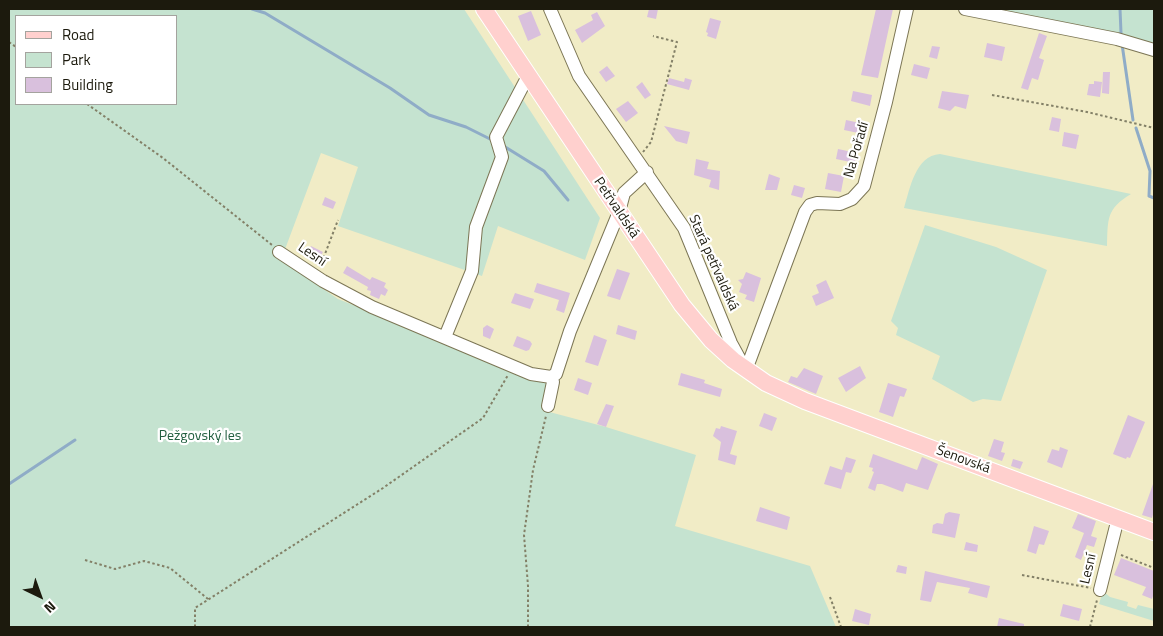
<!DOCTYPE html>
<html>
<head>
<meta charset="utf-8">
<style>
  body { margin:0 }
  #map { position:relative; width:1163px; height:636px; overflow:hidden; background:#f1ecc6; font-family:"Titillium Web",sans-serif }
  canvas { display:block }
  .frame { position:absolute; inset:0; border:10px solid #1c1a0d; pointer-events:none }
  .legend { position:absolute; left:15px; top:15px; width:162px; height:90px; box-sizing:border-box; background:#fff; border:1px solid #a4a39e; margin:0; padding:6px 9px; list-style:none; font-size:15px; color:#1c1a0d }
  .legend li { display:flex; align-items:center; gap:10px; height:25px }
  .legend b { width:25px; border:1px solid #a4a39e }
  .north { position:absolute; left:15px; top:571px; width:50px; height:50px; -webkit-text-stroke:4px #fff; paint-order:stroke; rotate:138deg; font-size:14px; font-weight:700; line-height:20px; text-align:center; color:#1c1a0d }
  .north::after { content:''; display:block; margin:auto; width:18px; height:22px; background:#1c1a0d; clip-path:polygon(50% 0,100% 100%,50% 72%,0 100%) }
</style>
</head>
<body>
<div id="map">
<canvas width="1163" height="636"></canvas>
<div class="frame"></div>
<ul class="legend">
<li><b style="height:6px;background:#ffd0ce"></b>Road</li>
<li><b style="height:14px;background:#c5e3d0"></b>Park</li>
<li><b style="height:14px;background:#d9c0dd"></b>Building</li>
</ul>
<div class="north">N</div>
</div>
<script>
const ctx = document.querySelector('canvas').getContext('2d');
ctx.lineJoin = 'round';
function fillPath(path, color) { ctx.fillStyle = color; ctx.fill(path, 'evenodd'); }
function stroke(path, color, width, dash) { ctx.strokeStyle = color; ctx.lineWidth = width; ctx.lineCap = dash ? 'butt' : 'round'; ctx.setLineDash(dash || []); ctx.stroke(path); }
function label(font, color, halo, rows, align = 'center') {
  ctx.font = font + ' "Titillium Web",sans-serif'; ctx.lineWidth = 4.5; ctx.setLineDash([]); ctx.textBaseline = 'middle'; ctx.strokeStyle = halo; ctx.fillStyle = color; for (const [text, x, y, turn = 0] of rows) {
    ctx.save(); ctx.translate(x, y); ctx.rotate((+turn || 0) * Math.PI / 180); ctx.textAlign = isNaN(turn) ? turn : align; if (halo) ctx.strokeText(text, 0, 0); ctx.fillText(text, 0, 0); ctx.restore();
  }
}
const green = new Path2D(`
  M9 9H464L600 218 585 260 498 226 482 276 338 226 358 167 321 153 281 260 338 299 548 382 542 410 606 427 696 455 675 526 810 566 836 627H9ZM16 16H176V104H16Z
  M1008 9H1154V49L1007 12Z
  M940 154 1131 194C1106 209 1108 219 1107 246L904 208C910 189 915 156 940 154Z
  M925 225 996 247 1047 270 1001 401 983 399 973 402 932 379 940 356 896 335 898 328 891 321Z
  M1103 591 1110 597 1128 602 1127 606 1136 609 1138 605 1154 609V621L1099 604Z`);
const stream = new Path2D(`
  M252 9 265 13 390 88 429 115 466 127 492 140
  M1120 9 1121 33
  M1122 44 1133 120
  M1136 128 1150 171 1149 196 1154 198
  M502 145 544 171 568 200
  M9 484 75 440`);
const building = new Path2D(`
  M649 9H658L656 19 647 17Z
  M876 9H893L878 78 861 75Z
  M531 11 541 35 528 41 518 16Z
  M597 12 605 26 582 43 575 30 593 20 591 15Z
  M710 18 721 21 716 39 707 36 708 33 706 32Z
  M1039 33 1047 36 1039 58 1044 60 1038 80 1032 78 1028 90 1021 88Z
  M987 43 1005 47 1002 61 984 57Z
  M932 46 940 47 937 59 929 57Z
  M914 64 930 68 927 79 911 75Z
  M607 66 615 76 606 82 599 72Z
  M1103 72H1110L1109 94 1102 93Z
  M669 78 684 82 685 78 692 80 689 90 667 84Z
  M1094 81 1102 82 1100 97 1087 95 1089 84H1094Z
  M642 82 651 95 645 99 636 87Z
  M853 91 872 95 870 106 851 101Z
  M942 91 969 95 966 109 955 106 950 111 938 108Z
  M628 101 638 113 626 122 616 109Z
  M1052 117 1061 119 1059 132 1049 130Z
  M846 120 865 124 863 134 844 130Z
  M664 126 690 132 687 144 676 141Z
  M1064 132 1079 135 1076 149 1062 146Z
  M838 149 857 153 855 163 836 159Z
  M696 159 709 162 707 169 720 171 719 190 709 187 711 180 694 175Z
  M828 173 844 176 841 192 825 189Z
  M769 174 780 178 777 190H765Z
  M794 185 805 188 802 198 791 195Z
  M325 197 336 202 333 209 322 205Z
  M311 246 323 252 319 259 307 254Z
  M347 266 370 280 372 277 386 283 384 287 388 290 385 296 381 294 379 299 370 295 371 291 367 290 368 287 343 273Z
  M617 269 630 273 620 300 607 296Z
  M746 272 761 278 754 302 745 299 747 295 739 292 742 284 738 280 743 279Z
  M826 280 834 298 816 306 812 296 819 293 816 285Z
  M537 283 570 293 564 313 556 310 559 300 534 292Z
  M515 293 534 299 530 309 511 303Z
  M487 325 494 329 490 339 483 336V328Z
  M618 325 637 331 635 340 616 334Z
  M594 335 607 340 598 366 585 362Z
  M517 336 530 341 532 344 529 350 526 351 513 346Z
  M860 366 866 378 846 392 838 378Z
  M804 368 823 376 816 394 788 382 791 376 797 378Z
  M681 373 705 380 704 383 722 389 720 397 678 385Z
  M578 378 592 383 588 395 574 390Z
  M888 383 907 389 904 397 900 396 893 417 879 412Z
  M606 404 614 406 606 427 597 424Z
  M764 413 777 418 772 431 759 426Z
  M1128 415 1145 422 1130 458 1127 457 1126 459 1113 454Z
  M721 426 737 431 730 454 737 456 735 465 718 460 721 442 713 436 716 428 720 429Z
  M994 439 1004 442 1001 452 1005 453 1002 461 988 456Z
  M1060 447 1068 450 1062 468 1047 462 1052 449 1059 451Z
  M873 454 917 470 922 457 938 464 928 490 906 483 903 492 882 484H877L875 491 868 488 874 472 872 471 873 468 869 467Z
  M846 457 856 460 851 473 846 472 841 489 824 484 830 466 842 470Z
  M1013 459 1023 462 1020 469 1011 466Z
  M1153 484 1154 511 1152 518 1142 515Z
  M760 507 790 517 787 530 756 521Z
  M949 512 960 514 955 538 932 533 933 525 937 523 943 524 945 514Z
  M1078 514 1096 521 1091 536 1097 538 1094 547 1087 545 1081 560 1075 557 1084 533 1072 528Z
  M1034 526 1049 531 1044 545 1039 544 1036 554 1027 551Z
  M966 542 978 545 977 552 964 550Z
  M1121 558 1154 571V593L1152 599 1142 595 1146 587 1114 575Z
  M898 565 907 567 906 574 896 572Z
  M925 571 990 586 987 598 968 593 970 588 937 582 931 602 920 600Z
  M1063 604 1082 609 1079 621 1060 616Z
  M855 609 871 614 869 625 852 621Z
  M999 618 1024 624V627H997Z`);
const path = new Path2D(`
  M9 42 16 47
  M992 95 1087 112 1154 128
  M87 104 163 158 272 245
  M643 152 651 142 677 42 653 36
  M320 267 338 220
  M1121 555 1154 568
  M85 560 115 569 144 561 170 568 208 599
  M1022 575 1091 588
  M830 597 841 627
  M195 627V608L383 488 483 418 508 375
  M528 627V586L524 535 533 470 546 416
  M1090 627 1097 600`);
const minor = new Path2D(`
  M550 9 579 76 684 228 731 343 743 365
  M965 9 1117 39 1154 50
  M279 252 323 281 372 307 531 374 551 377 556 374 570 331 619 212 624 193 647 172
  M445 337 472 271 476 227 502 157 496 137 528 76
  M746 370 805 212 810 205 817 203 840 204 852 199 864 186 886 102 907 9
  M548 406 553 382 551 377
  M1100 590 1118 518`);
const major = new Path2D(`
  M484 9 682 305 711 340 733 360 766 383 805 401 1154 532`);
const streetNames = [
  ["Na Pořadí",857,150,-74],
  ["Petřvaldská",616,208,56],
  ["Lesní",312,255,34],
  ["Stará petřvaldská",713,263,66],
  ["Šenovská",963,460,20],
  ["Lesní",1089,569,-77]
];
const parkNames = [
  ["Pežgovský les",200,437]
];
fillPath(green, '#c5e3d0');
stroke(stream, '#8facc7', 3);
fillPath(building, '#d9c0dd');
stroke(minor, '#7c7655', 14);
stroke(major, '#fff', 18);
stroke(path, '#838067', 2, [2.5, 2.5]);
stroke(minor, '#fff', 12);
stroke(major, '#ffd0ce', 16);
label('14px', '#1c1a0d', '#fff', streetNames);
label('14px', '#215e3f', '#fff', parkNames);
</script>
</body>
</html>
